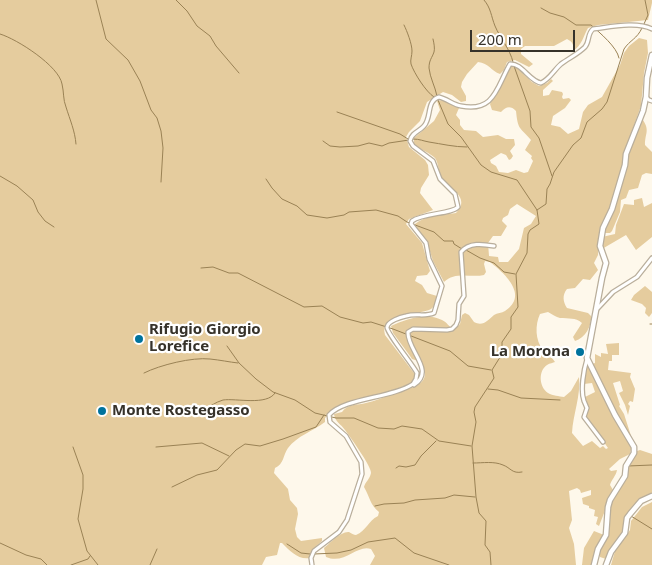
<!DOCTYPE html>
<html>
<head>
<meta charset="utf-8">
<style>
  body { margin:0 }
  #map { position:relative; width:652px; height:565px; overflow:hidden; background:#fef8eb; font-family:"Noto Sans",sans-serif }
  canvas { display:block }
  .scale { position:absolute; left:470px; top:30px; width:105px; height:22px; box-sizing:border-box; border:2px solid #36322a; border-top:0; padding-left:6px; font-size:15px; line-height:18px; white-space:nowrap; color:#36322a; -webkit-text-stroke:4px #fff; paint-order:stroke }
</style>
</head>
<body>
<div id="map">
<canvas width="652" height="565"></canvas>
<div class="scale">200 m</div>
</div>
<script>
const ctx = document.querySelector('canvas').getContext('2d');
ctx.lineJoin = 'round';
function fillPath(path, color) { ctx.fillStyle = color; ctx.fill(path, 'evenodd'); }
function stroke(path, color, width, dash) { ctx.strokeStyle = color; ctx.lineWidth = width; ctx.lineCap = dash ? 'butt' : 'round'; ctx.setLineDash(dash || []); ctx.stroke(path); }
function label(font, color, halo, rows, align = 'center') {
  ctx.font = font + ' "Noto Sans",sans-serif'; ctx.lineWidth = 4.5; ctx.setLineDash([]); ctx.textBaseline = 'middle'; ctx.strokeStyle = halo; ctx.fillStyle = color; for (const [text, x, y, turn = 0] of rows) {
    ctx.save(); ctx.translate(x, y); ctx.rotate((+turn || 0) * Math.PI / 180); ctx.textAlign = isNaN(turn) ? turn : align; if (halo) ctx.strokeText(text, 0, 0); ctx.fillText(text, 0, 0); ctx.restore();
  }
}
const green = new Path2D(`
  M0 0H652V3L648 20 598 25 588 28C583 37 582 45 573 51 574 45 573 42 567 39L554 46H525L521 49V54L533 64 529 67 515 60 507 62 504 70 500 74C491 71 489 63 478 62L467 74 462 82 461 87 466 96V101L461 102 452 95 443 92 427 102 420 121 409 132 406 137 409 147 425 160 428 165 429 175 421 188 420 193 433 210 409 219 406 224 422 243 430 271 427 275 417 276 415 281 422 285 427 293 437 296C435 301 435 308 429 310 417 315 379 312 385 335L414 373V380L410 384 380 395 337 406 325 418V422C313 431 297 436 288 448 283 455 284 464 275 468L274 473 288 489 290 500 297 508 298 514 295 529 297 537 301 541 322 538V541L313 549 310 558C298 560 290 551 282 543H280L277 555 266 557 262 565H0Z
  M639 38 647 40 648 53 644 73 641 106 624 153 623 166 615 193 614 202 598 239V255L594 263 598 270 590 280 583 279 575 288 567 289C562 295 563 302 567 308L588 313 591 316C592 326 585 338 575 341L573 337 582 323C575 317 569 319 560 318 556 317 552 314 548 312L540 314C535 325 535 340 543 350 547 354 552 357 555 362 553 363 550 363 547 365 538 371 539 387 548 393 553 396 559 396 564 397L571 391 579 377C581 396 573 414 572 433L583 446 592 441 600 448 603 446 606 449 608 448 585 415 588 406 585 397 595 392 592 383 584 384 587 363 632 445 630 454 620 459 609 469 611 471 617 470C616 476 611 480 610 485L613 490 599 526 596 524 598 517 594 516 595 510 589 508V506L583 504 582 498 591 495V490L581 493 580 490 577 488 569 491 572 520 569 528 574 544 576 565H370L375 556 371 549C357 544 345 565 326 557L324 548C329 544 341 531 349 532 351 533 354 535 356 535 366 531 368 521 378 516L379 512C370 505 370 497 364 487 365 482 370 479 371 473 372 467 350 437 345 430 341 424 335 422 334 414L342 412C347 404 358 405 366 403 375 401 384 397 392 394 409 388 435 386 421 362L412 359 410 356 393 333 391 326C406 319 426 312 442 320 447 322 449 327 454 330L460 324 462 315 465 313 469 315 474 322C483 327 488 320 494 315 497 313 502 313 505 311 530 295 503 272 490 262L485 261 484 264 486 272 484 275C471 278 455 271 444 282L433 261 427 242 415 228V224C426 215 443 215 456 213 472 197 448 188 441 177 438 171 439 164 435 158 429 152 420 150 414 144V138L434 121 440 110 437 101 442 100 459 108 456 115 460 120V125L464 130 476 131 483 137 498 135 506 139H514L515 145 510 151 513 156 511 159 509 160 506 155 501 153 490 160 491 163 496 166 499 172 508 173 516 170 524 173 528 172 533 161 531 158 532 156 525 150 531 140C519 126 518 130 516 111 510 105 506 107 501 112L492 110 490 104 510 67 515 66 532 82 539 86 547 83 551 79 553 81 543 90V96L549 95 552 90 562 92 563 94 562 97 563 99 569 98 571 100 565 108 553 116 551 125 560 127 568 134 579 129 583 112 588 105 602 97 620 65 624 53 629 46ZM517 204 536 216 531 224 524 228 519 249 508 262H499L498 257 489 256 488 243 493 236H501L507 226 502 221 503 218 508 215 510 209Z
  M643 120C650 131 645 133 645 145L652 152V174L646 173 642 175 638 188 629 190 626 198 621 200 620 212 612 231 610 233H603L617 201 628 161V153L641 121Z
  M642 198 644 207 652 203V237L636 250 626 235 602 249V237L615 234 616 225 624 204 634 205V200Z
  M645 286 652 292V313L649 317 645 313 646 308 642 304 631 300 634 295Z
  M619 343V355H612V361H609L608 370 631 373 630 377 635 389 633 402 630 401 628 404 630 406 628 415 625 405 619 393 623 391 620 381 613 383 620 405 619 406 624 414 632 439 617 416 592 364 595 363V354L601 357V353L608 354 606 344Z
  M640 450 652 454V493C639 498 629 507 625 520 624 526 624 531 621 536 616 544 610 550 606 559L600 557 599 554 609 529 611 502 627 473 630 461 637 451Z
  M652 502V565H611L615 551 630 530 631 521 642 507Z
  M594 531 604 535 593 565H582L584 548Z`);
const stream = new Path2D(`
  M96 0 106 39 128 60 140 81 151 110 157 118 161 131 163 148 161 182
  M176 0 187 11 197 26 210 36 216 46 239 73
  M484 0C491 8 491 16 495 26 500 38 510 49 513 62
  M541 8 550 13 564 17 576 25H591C600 33 617 47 619 58
  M644 24 648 15 645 0
  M404 25C407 31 412 44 412 51 412 56 410 60 411 64 414 73 426 92 434 97
  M0 34C17 39 59 66 62 84 64 92 63 100 66 107 70 120 75 131 76 144
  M433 39C434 43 435 49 434 52 432 58 429 60 429 68 430 78 435 86 437 96
  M514 66 530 111 531 127 539 138 552 176
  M438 100 448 124 461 137 481 165 491 172 517 180 537 210 539 224 530 230 528 234 527 253 516 274 518 307 511 317V329L502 342V354L492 370 494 378 475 407 474 412 476 422 472 446 476 497 479 513 486 521 485 545 490 552 491 565
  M337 112 400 134 408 139
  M413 139C420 139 423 141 429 142 442 144 454 147 467 147
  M323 141 330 146 340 147 358 146 369 143 382 146 389 143 409 140
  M0 176 17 186 33 200 38 212 45 221 54 227
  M266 179 272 188 282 199 297 206 307 215 327 218 344 215 349 212 376 210 398 216 407 222 434 232 444 241H453L454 244 462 249
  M537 210 546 204 547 189 550 184 554 172 573 145 581 138 587 122 602 109 607 102 624 49C630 40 637 39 642 28
  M466 250 480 258 494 263 504 272 515 274
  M201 268 213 267 229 273H238L304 307 322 306 340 317 363 323 371 322 393 329 450 351 468 366 491 370
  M650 324H652
  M227 346 239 363 256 379 273 392 295 400 315 413 336 418H354L378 428 394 429 402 426 422 429 439 441 471 446
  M144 373C160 365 192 357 210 359 220 360 229 362 238 363
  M488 389 498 390 521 398 560 400
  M186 408C190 409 197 411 201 410 209 408 215 402 223 400 236 398 267 406 275 393
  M73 447 83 475V489L78 519 87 551 98 565
  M156 447 202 443 229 456
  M473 463C483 463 494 461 503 465 511 468 512 474 522 472
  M628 466 652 465
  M396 468 399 466 406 467 415 465 421 456 436 441
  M172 487 197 475 217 470 236 450 245 444 260 446 283 439 316 427 324 415
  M375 506 384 504 404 503 415 500 445 498 454 495 475 497
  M631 516 652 529
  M0 543 26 555 41 559 47 565
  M287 544 301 553 310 554
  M314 554 337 553 351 550 368 542 395 538 414 553 449 565
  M71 565 88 559 90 556
  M150 565 157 549`);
const minor = new Path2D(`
  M646 97 649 100 652 101
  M598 308 613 292 637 277 652 258
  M587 359C584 369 580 390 584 401 585 403 586 406 587 408L584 417 603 442
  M414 385C436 371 407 350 408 332L413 329 447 330 452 329 456 325 458 320 459 304 464 296 461 252C469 242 483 244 494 246
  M312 565 311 558 314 551 339 532 347 520 362 474 361 462 346 436 330 422 329 415C344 398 392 398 413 384L416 379 417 373C413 365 386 332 387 327 388 321 401 317 406 316 416 313 425 317 434 313L442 286 429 259 426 243 411 224 412 221C423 213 452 214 458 207L455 194 440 179 433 161 413 146 410 141C412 132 419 132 424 126 432 117 426 101 439 97 447 99 454 105 461 106 495 113 497 86 510 64 522 63 529 81 541 83 550 79 554 70 561 64 569 58 578 54 585 47 590 41 587 34 593 29 610 27 637 21 652 29`);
const tertiary = new Path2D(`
  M594 565 598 549 606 535 608 507 610 500 625 476 626 466 634 453V447L615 415 587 358 602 278 606 263 600 246 603 228 612 209 625 165 626 154 643 111 646 97 647 78 652 55
  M606 565 611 552 625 533 627 518 630 514 641 501 652 496`);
const markers = [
  [139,339,5,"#00739d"],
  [580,352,5,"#00739d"],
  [102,411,5,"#00739d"]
];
const poiNames = [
  ["Rifugio Giorgio",149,330],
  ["Lorefice",149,347],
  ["La Morona",570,352,"right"],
  ["Monte Rostegasso",112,411]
];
fillPath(green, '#e5cc9e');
stroke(stream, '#9a8255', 1);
stroke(minor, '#b9ae9b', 5.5);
stroke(tertiary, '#b9ae9b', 7);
stroke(minor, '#fff', 3);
stroke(tertiary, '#fff', 4.5);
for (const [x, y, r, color] of markers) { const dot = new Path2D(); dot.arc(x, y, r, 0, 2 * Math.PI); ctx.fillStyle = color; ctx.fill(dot); stroke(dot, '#fff', 2); }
label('bold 15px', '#36322a', '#fff', poiNames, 'left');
</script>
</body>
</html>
